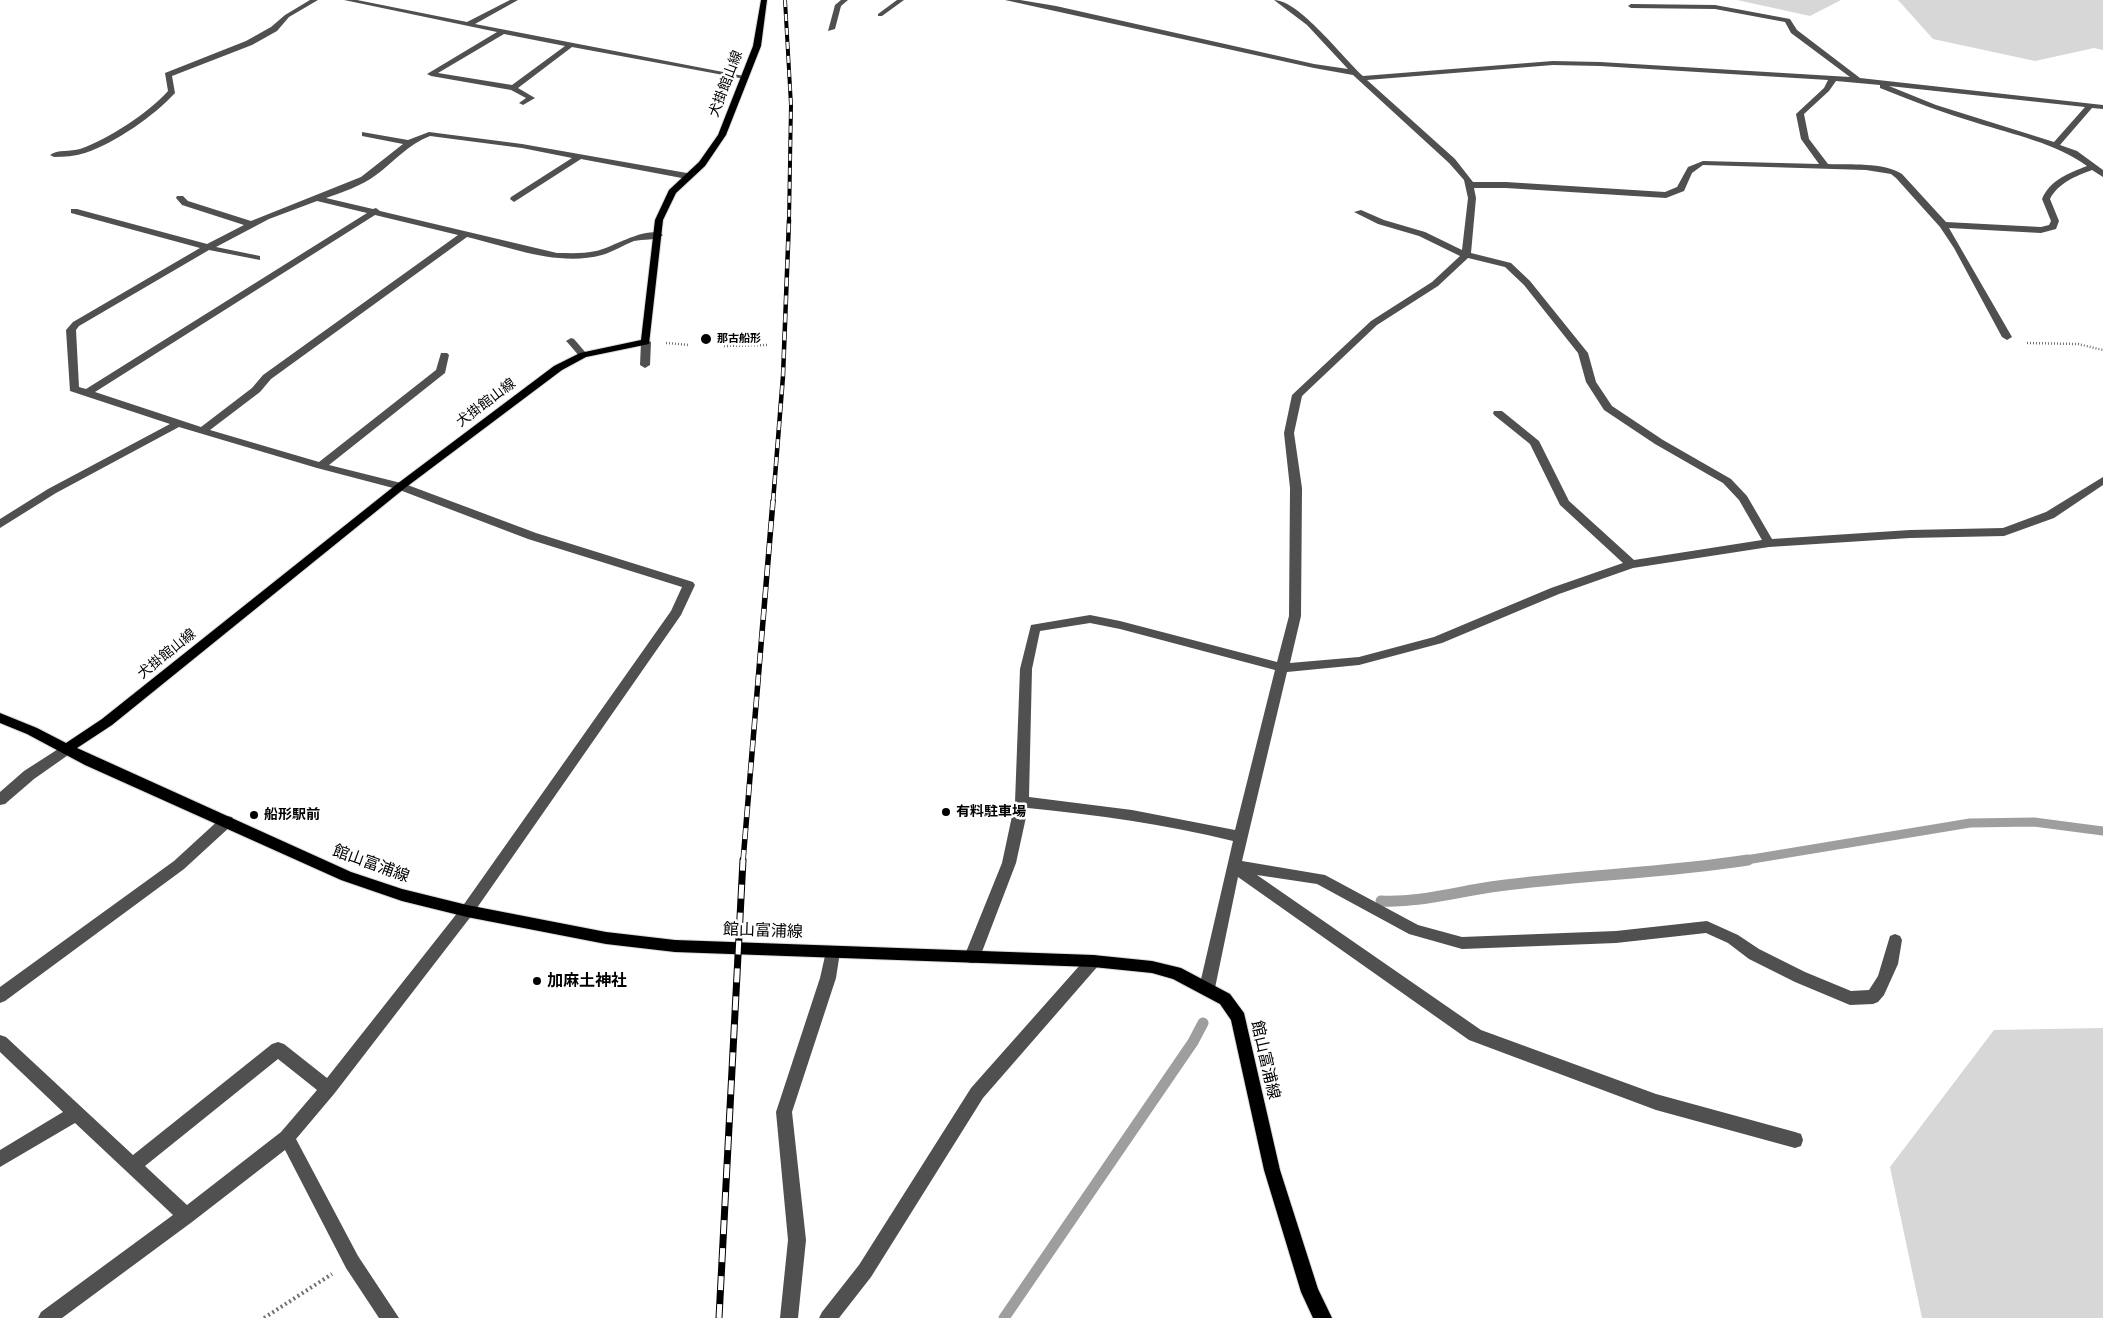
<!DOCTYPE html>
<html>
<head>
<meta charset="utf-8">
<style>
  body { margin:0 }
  canvas { display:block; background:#fff }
</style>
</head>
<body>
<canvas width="2103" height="1318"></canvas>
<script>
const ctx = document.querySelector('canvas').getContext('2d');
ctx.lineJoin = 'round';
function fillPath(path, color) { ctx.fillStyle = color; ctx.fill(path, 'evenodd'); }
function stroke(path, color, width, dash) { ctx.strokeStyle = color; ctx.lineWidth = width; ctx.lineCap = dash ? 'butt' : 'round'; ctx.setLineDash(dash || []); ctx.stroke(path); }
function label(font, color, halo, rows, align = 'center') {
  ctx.font = font + ' "IBM Plex Sans","Noto Sans JP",sans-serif'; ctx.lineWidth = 5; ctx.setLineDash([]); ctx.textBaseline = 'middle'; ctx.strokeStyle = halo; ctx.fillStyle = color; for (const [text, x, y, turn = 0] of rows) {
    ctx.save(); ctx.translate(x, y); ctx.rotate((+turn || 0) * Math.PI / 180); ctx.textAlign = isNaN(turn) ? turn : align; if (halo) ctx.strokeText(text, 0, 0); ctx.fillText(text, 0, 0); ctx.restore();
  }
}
const green = new Path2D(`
  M1737 0H1841L1810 16Z
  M1898 0H2103V50L2094 48 2035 61 1933 39Z
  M2103 1028V1318H1922L1890 1167 1994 1030Z`);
const streamFar1 = new Path2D(`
  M1740 861 1970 823 2034 822 2103 831`);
const stream = new Path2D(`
  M1381 901C1420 903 1459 891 1498 886 1581 875 1665 873 1748 860
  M1004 1318 1193 1042 1203 1023`);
const pathFar1 = new Path2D(`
  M666 343 689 345
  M2027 343 2078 344 2103 350
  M724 346 767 345`);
const path = new Path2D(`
  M264 1318 332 1274`);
const minor = new Path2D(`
  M310 0H318L289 17 277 31 252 45 172 76 175 93C154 116 115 143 85 153 75 156 64 157 54 157L50 155C57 149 71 152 80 149 109 139 148 113 168 91L165 73 246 41 271 27 285 15Z
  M344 0H357L467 22 510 0H518L475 24 749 77 745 79 572 47 518 88 535 98 523 105 519 103 526 98 511 90 431 76 427 74 497 32ZM504 34 565 46 512 85 438 73Z
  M841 0H848L841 6 835 29 828 31 835 5Z
  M897 0H904L882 16H878V14Z
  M1005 0H1020L1056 6 1314 64 1348 69 1307 25 1274 0C1299 0 1343 58 1363 76L1553 61 1600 62 1850 77 1791 33 1785 22 1715 9 1631 8 1628 6 1631 4 1715 5 1790 19 1797 30 1860 78 2103 105V109L2092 108 2060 145 2077 151 2103 170V177L2092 170C2076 176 2058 183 2050 199L2059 221 2056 229 2041 233 1949 228 2012 337 2007 340 2002 337 1954 248 1940 227 1896 178 1891 174 1866 170 1703 165 1692 173 1684 191 1666 198 1506 188H1474L1476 198 1471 253 1511 263 1530 281 1588 353 1596 382 1612 406 1663 440 1731 479 1747 496 1772 539 1910 530 2003 528 2046 512 2103 477V485L2054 518 2004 536 1910 538 1769 547 1633 568 1559 594 1442 643 1359 665 1287 672 1242 861 1325 875 1418 925 1462 937 1616 931 1707 921 1738 935 1759 949 1805 972 1851 991 1869 990 1878 976 1890 936 1895 934 1900 936 1902 940 1898 964 1884 995 1878 1002 1873 1004 1850 1005 1795 982 1749 959 1728 943 1706 933 1616 943 1462 949 1409 934 1317 884 1257 875 1481 1030 1656 1094 1795 1132 1801 1134 1803 1140 1801 1146 1795 1148 1656 1110 1469 1040 1238 877 1215 988 1212 993 1207 995 1202 993 1199 988 1233 841C1165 824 1097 815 1028 808L1016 863 980 957 977 962 972 963 967 962 964 957 1002 863 1015 802 1020 669 1031 625 1090 615 1120 621 1277 662 1289 616 1290 488 1284 433 1292 395 1371 321 1432 282 1460 256 1419 236 1378 224 1354 212 1361 210 1384 220 1425 232 1462 250 1468 198 1464 180 1449 163 1353 75 1314 68ZM1553 65 1600 66 1828 80 1824 88 1796 114 1801 139 1819 164 1703 161 1688 167 1677 187 1665 192 1506 182H1473L1455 159 1367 80ZM1836 81 1880 85V88C1912 101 1944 113 1977 123 2015 135 2055 143 2087 166 2069 173 2050 180 2042 199L2051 221 2049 225 2041 227 1946 222 1902 174C1884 162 1849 165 1828 164L1809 139 1804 114 1829 91ZM1889 86 2085 107 2054 142 1936 105ZM1468 258 1505 267 1524 285 1578 353 1586 382 1604 410 1655 444 1723 483 1739 500 1762 540 1634 560 1569 501 1539 441 1502 411H1494L1493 413 1494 415 1530 444 1560 505 1623 563 1551 588 1434 637 1359 657 1290 663 1301 616 1302 488 1294 433 1302 396 1377 325 1438 286ZM1090 623 1120 629 1275 670 1235 830 1132 810 1029 797 1032 669 1040 631Z
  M362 132 408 140 429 132 522 144 687 173 691 176 687 179 581 159 514 202 510 199 511 197 572 158 522 148 430 136C408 144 394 162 376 175 361 186 343 192 326 198L373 209 376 208 380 211 557 253C570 253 583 254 596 251 611 248 649 224 663 235 656 241 643 239 634 241 623 245 613 252 602 255 558 267 510 247 467 237L271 379 260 392 210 430 319 462 436 370 441 353H447L449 355 445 373 329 465 405 484 536 533 693 582 695 585 681 615 472 915 334 1094 296 1139 358 1256 399 1318H379L346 1268 285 1150 192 1222 62 1318H38L41 1312 173 1215 75 1123 0 1167V1150L63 1112 0 1052V1035L6 1037 133 1155 272 1044 278 1042 284 1044 327 1078 462 907 671 611 682 587 528 539 397 489 317 468 179 427 56 493 0 528V519L48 489 170 424 70 391 66 330 73 322 200 248 71 213V209H77L207 244 244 225 182 205 176 198 177 196H183L188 201 251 221 361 177 403 144 362 136ZM317 201 367 213 86 389 79 387 76 330 79 326 209 250 260 260V256L216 247 269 219ZM375 215 458 235 263 375 252 388 201 427 95 392ZM278 1059 317 1090 281 1132 187 1205 145 1166Z
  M571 338 574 339 586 353V357H580L568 343 566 341Z
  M646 339 651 342 650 365 645 368 640 365 641 342Z
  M66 744 71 745 73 749 71 753 34 779 5 804 0 805V792L24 771Z
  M227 816 232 817 234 821 232 825 184 869 5 1001 0 1003V987L174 861 222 817Z
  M832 946 837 947 840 952 836 978 792 1112 806 1240 798 1318H780L788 1240 776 1112 820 978 827 947Z
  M1093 955 1098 956 1101 961 1098 966 983 1098 871 1277 839 1318H819L822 1312 859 1265 971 1088 1088 956Z`);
const major = new Path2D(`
  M761 0H767L761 46 726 135 705 166 676 193 663 220 649 344 586 357 562 370 405 488 112 725 77 748 351 872 402 889 467 905 606 932 675 940 1093 955 1152 961 1181 968 1230 994 1244 1013 1280 1170 1318 1289 1332 1318H1313L1301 1292 1264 1170 1231 1020 1220 1004 1173 979 1152 973 1093 967 675 952 606 944 467 917 402 901 341 880 85 765 27 734 0 723V713L37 728 66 743 102 719 397 484 554 366 580 353 641 340 655 220 669 190 699 162 718 135 753 46Z`);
const railFar3 = new Path2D(`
  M785 0 791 105 789 221`);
const railFar2 = new Path2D(`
  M773 502 783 376 789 220`);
const railFar1 = new Path2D(`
  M743 861 773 501`);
const rail = new Path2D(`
  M719 1318 743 860`);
const markers = [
  [706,339,6,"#000"],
  [946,812,5,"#000"],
  [254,815,5,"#000"],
  [537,981,5,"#000"]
];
const farPoinames = [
  ["那古船形",717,339]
];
const streetNames = [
  ["犬掛館山線",726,84,-69],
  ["犬掛館山線",486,403,-37],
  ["犬掛館山線",167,654,-39]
];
const poiNames = [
  ["有料駐車場",956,812],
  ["船形駅前",264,815]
];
const nearStreetnames = [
  ["館山富浦線",371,864,20],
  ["館山富浦線",763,931,2],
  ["館山富浦線",1265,1060,77]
];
const nearPoinames = [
  ["加麻土神社",547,981]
];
fillPath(green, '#d7d7d7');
stroke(streamFar1, '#9e9e9e', 9);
stroke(stream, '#9e9e9e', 11);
stroke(major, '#dbdbdb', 2);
stroke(pathFar1, '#727272', 2.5, [1, 2]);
stroke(path, '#727272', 4, [2, 3]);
fillPath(minor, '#505050');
fillPath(major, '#000');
stroke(railFar3, '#000', 4);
stroke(railFar2, '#000', 4.5);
stroke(railFar1, '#000', 5.5);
stroke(rail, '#000', 7);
stroke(railFar3, '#fff', 2.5, [7]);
stroke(railFar2, '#fff', 3, [9]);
stroke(railFar1, '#fff', 4, [11]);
stroke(rail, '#fff', 5, [14]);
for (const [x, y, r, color] of markers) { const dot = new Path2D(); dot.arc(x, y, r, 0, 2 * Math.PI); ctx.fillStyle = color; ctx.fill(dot); stroke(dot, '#fff', 2); }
label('bold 11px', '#000', '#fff', farPoinames, 'left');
label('14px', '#000', '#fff', streetNames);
label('bold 14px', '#000', '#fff', poiNames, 'left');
label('16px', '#000', '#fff', nearStreetnames);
label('bold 16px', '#000', '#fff', nearPoinames, 'left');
</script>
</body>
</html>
